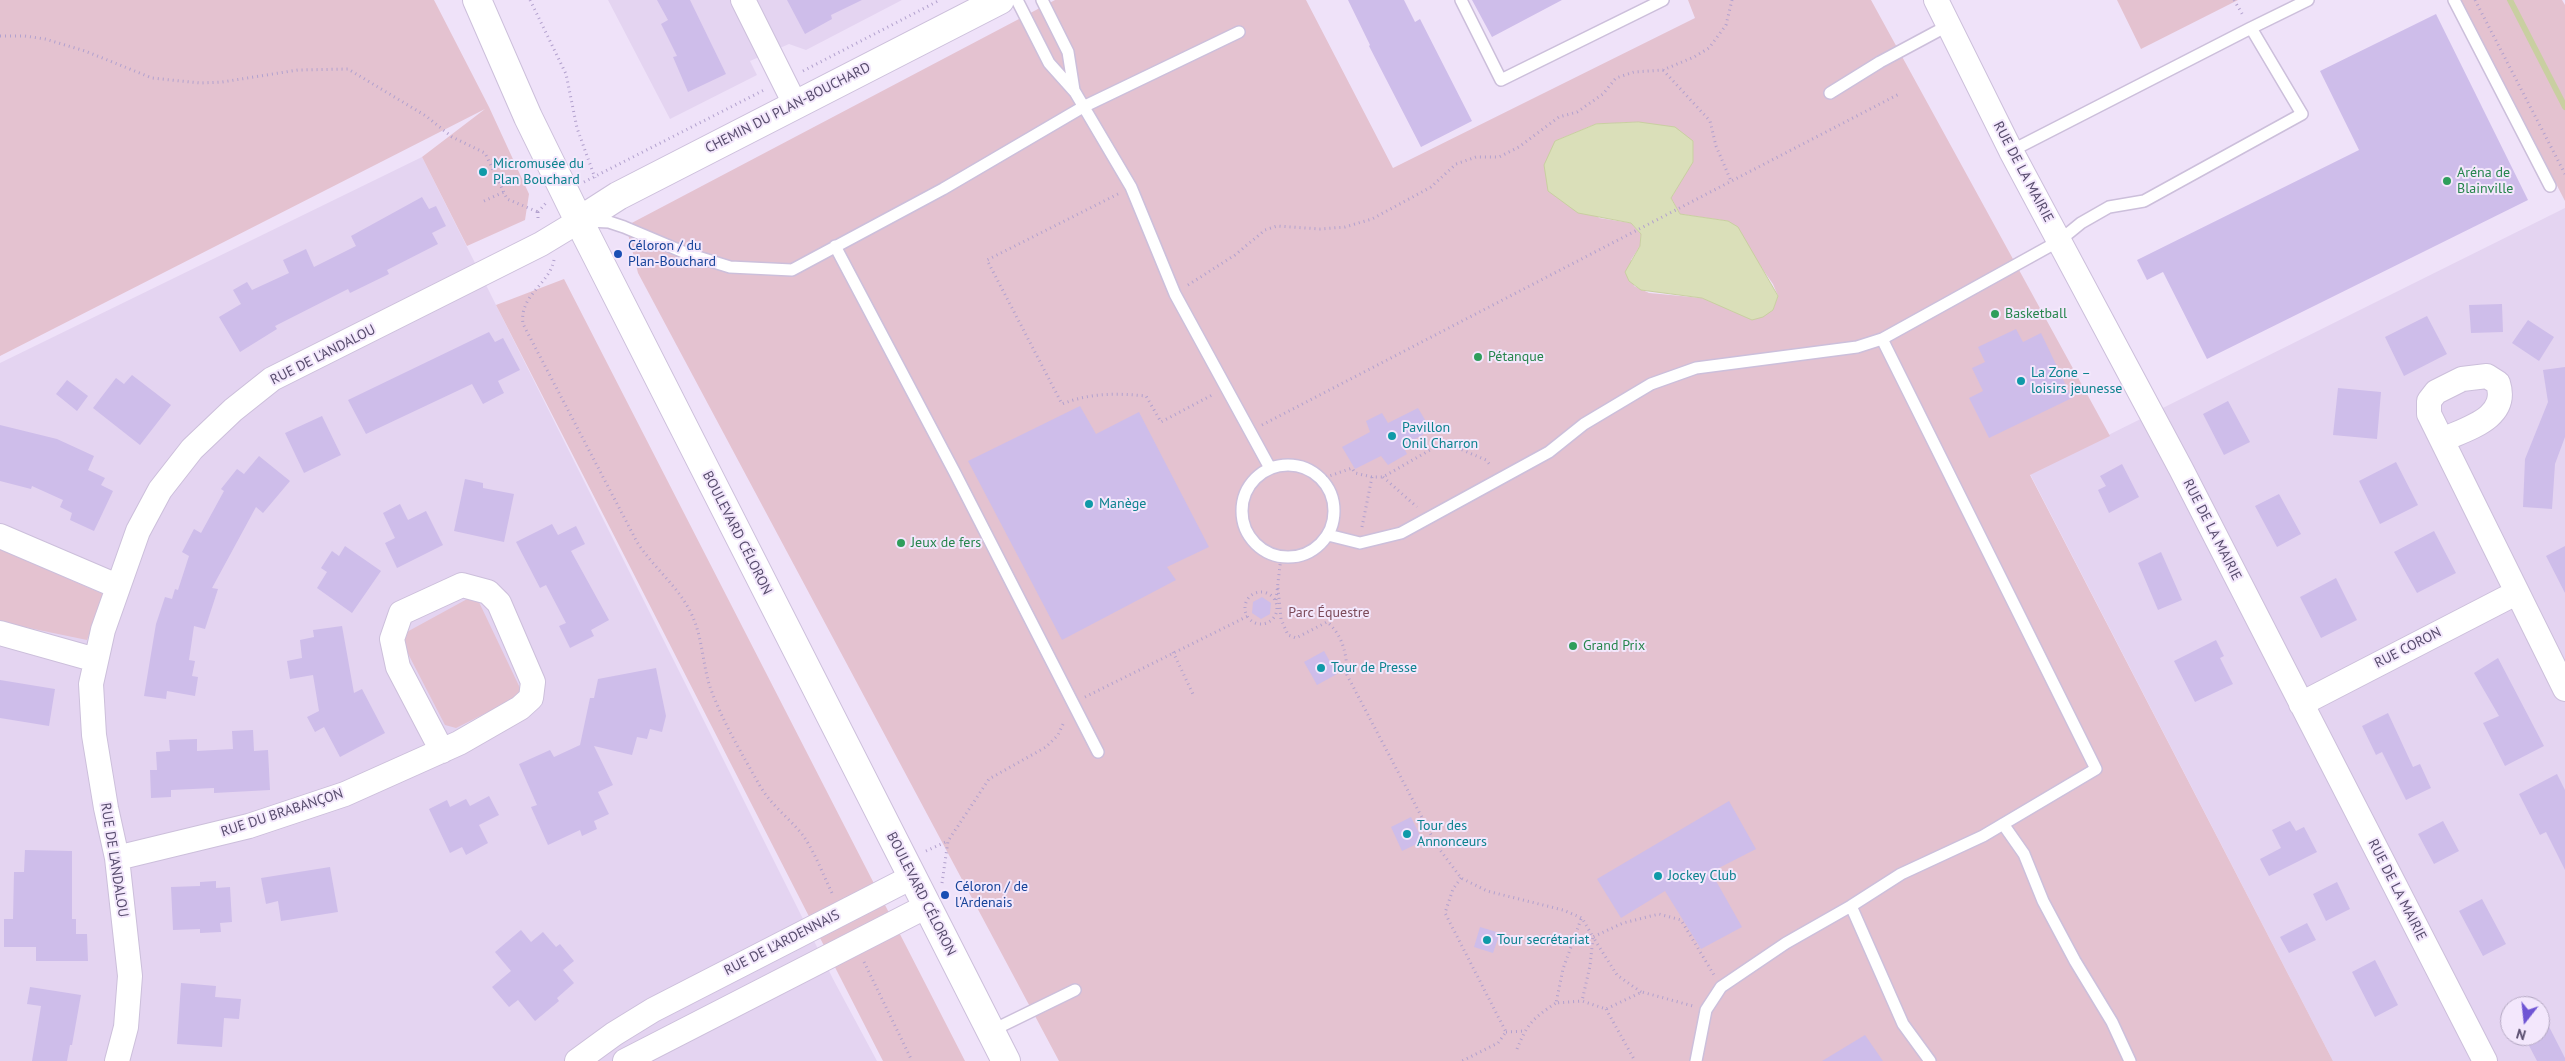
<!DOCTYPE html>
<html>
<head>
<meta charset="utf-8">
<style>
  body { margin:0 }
  #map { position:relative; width:2565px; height:1061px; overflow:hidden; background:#efe2f9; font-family:"PT Sans",sans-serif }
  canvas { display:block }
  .north { position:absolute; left:2500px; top:996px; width:50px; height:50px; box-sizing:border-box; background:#f3e7fc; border:1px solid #b5a9c3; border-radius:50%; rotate:196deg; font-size:14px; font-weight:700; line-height:20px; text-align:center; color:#574c6d }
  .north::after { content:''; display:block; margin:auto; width:18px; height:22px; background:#6f55d4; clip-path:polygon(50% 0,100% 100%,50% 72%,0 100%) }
</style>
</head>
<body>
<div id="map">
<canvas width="2565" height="1061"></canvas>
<div class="north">N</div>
</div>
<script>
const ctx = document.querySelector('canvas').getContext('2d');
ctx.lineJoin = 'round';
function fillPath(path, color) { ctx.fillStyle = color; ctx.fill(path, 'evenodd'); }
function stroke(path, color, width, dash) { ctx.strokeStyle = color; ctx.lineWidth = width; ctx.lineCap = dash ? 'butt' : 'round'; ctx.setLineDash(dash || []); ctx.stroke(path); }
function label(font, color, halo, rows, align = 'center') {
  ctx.font = font + ' "PT Sans",sans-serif'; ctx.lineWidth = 4; ctx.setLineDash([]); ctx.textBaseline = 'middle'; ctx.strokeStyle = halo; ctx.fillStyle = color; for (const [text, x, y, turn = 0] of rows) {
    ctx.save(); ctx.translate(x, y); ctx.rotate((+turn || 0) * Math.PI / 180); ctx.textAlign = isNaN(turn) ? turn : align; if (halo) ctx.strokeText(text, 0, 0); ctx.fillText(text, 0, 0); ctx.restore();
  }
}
const residential = new Path2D(`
  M608 0H902L806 50 789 44 750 61 757 75 670 119Z
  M422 157 833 979 877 1061H0V363Z
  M2565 208V1061H2333L2030 474ZM2510 1006H2540V1036H2510Z`);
const green = new Path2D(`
  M0 0H434L489 107 529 194 525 220 467 246 422 157 485 109 0 356Z
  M1055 0H1306L1393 168 1695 18 1688 0H1871L2110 436 2030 475 2333 1061H1059L638 273 626 226ZM1639 122 1692 162 1671 198 1680 214 1728 221 1773 284 1778 296 1773 310 1734 312 1720 304 1702 298 1649 293 1634 286 1631 260 1640 246 1641 234 1631 223 1599 218 1555 141 1596 124Z
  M2117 0H2238L2141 49Z
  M2461 0H2562L2565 5V201Z
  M564 279 965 1061H883L496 305Z
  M0 549 103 594 87 640 0 622Z
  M469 598 478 600 520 688 518 697 456 728 445 725 402 642 405 633Z`);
const water = new Path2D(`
  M1639 122 1675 127 1693 141V162L1671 198 1680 214 1728 221 1738 227 1778 296 1773 310 1763 317 1752 320 1702 298 1641 290 1629 281 1625 272 1640 246 1641 234 1631 223 1578 213 1548 191 1544 165 1555 141 1596 124Z`);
const stream = new Path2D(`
  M2510 0 2565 107`);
const building = new Path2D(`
  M657 0H690L726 74 688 92 673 57 677 56 661 24 668 20Z
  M787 0H862L831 15 832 19 805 34Z
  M1348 0H1404L1415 22 1420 19 1472 121 1421 147 1369 46 1370 45Z
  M1472 0H1562L1492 37Z
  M2436 14 2528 200 2207 359 2163 272 2147 280 2137 260 2359 150 2320 71Z
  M422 197 429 209 436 206 446 226 432 233 438 244 387 270 389 274 350 293 348 289 275 326 277 329 240 352 219 317 241 304 233 290 247 282 252 290 289 273 283 260 306 249 314 267 356 246 351 236Z
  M2502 304 2503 332 2471 333 2469 305Z
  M2427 316 2447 354 2404 376 2385 337Z
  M2528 320 2554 337 2539 361 2512 343Z
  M2016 329 2023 342 2041 333 2072 398 1989 438 1969 398 1983 391 1972 368 1985 362 1978 347Z
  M489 332 495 342 503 338 520 370 498 381 504 393 483 404 472 384 366 434 348 400Z
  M2565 367V437L2555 464 2552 509 2523 507 2525 459 2548 402 2543 370Z
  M132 375 171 405 140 445 93 408 116 378 124 384Z
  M67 380 88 396 77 411 56 394Z
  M2338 388 2381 392 2377 439 2333 435Z
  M2228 401 2250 442 2224 455 2203 414Z
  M1080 406 1096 434 1139 412 1209 547 1167 567 1176 580 1062 640 968 461Z
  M1418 408 1431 430 1403 446 1407 454 1388 465 1381 456 1355 469 1342 447 1370 432 1366 421 1382 413 1388 423Z
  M322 416 341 455 304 473 285 433Z
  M0 425 57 439 94 456 88 470 105 478 101 485 113 491 94 531 70 520 72 513 60 507 63 500 32 486 31 489 0 481Z
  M259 456 290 481 263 513 256 507 212 588 218 589 205 629 194 626 189 660 195 661 192 676 198 677 195 696 167 691 166 699 144 696 156 624 165 597 172 599 175 589 178 590 189 556 182 552 194 529 201 533 224 491 221 489 237 469 244 474Z
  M2396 462 2418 505 2380 524 2359 481Z
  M2122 464 2139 497 2109 513 2098 490 2106 486 2100 476Z
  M465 479 483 483V488L514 494 504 542 454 531Z
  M2279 494 2301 534 2277 547 2255 506Z
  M400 504 408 520 426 511 443 545 397 568 385 543 395 538 383 513Z
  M552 524 558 535 576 526 585 544 571 551 609 620 591 630 594 636 570 648 559 626 566 623 546 585 540 588 516 542Z
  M2434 531 2456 573 2417 593 2394 552Z
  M345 546 381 571 352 613 317 588 327 572 321 568 332 551 339 556Z
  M2565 546V593L2546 556Z
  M2161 552 2182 600 2158 610 2138 563Z
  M2336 578 2357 620 2321 638 2300 597Z
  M1262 597 1271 603 1270 614 1261 619 1252 613 1253 602Z
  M342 626 354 693 362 689 385 733 340 757 324 727 315 732 307 717 319 711 313 675 290 679 287 661 302 658 300 640 314 637 313 630Z
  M2216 640 2224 656 2220 658 2233 684 2195 702 2174 661Z
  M1324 651 1337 674 1317 685 1304 662Z
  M2498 658 2544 746 2505 766 2483 723 2499 716 2474 673Z
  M656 668 666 716 662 732 650 729 647 739 637 737 632 755 594 746 613 785 598 792 609 814 594 821 597 829 582 836 580 830 548 845 531 807 537 805 519 764 550 750 554 757 580 745 590 698H594L598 679Z
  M0 680 55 689 49 726 0 718Z
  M2388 713 2413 767 2420 764 2431 788 2406 800 2382 752 2376 755 2362 726Z
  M253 730 254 751 268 750 270 790 214 793V788L171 790V797L151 798 150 770H157L156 752 170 751 169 740 197 739V751L233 749 232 731Z
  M2557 774 2565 790V870L2546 832 2540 835 2519 794Z
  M489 796 499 815 479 825 488 843 466 855 462 847 450 853 429 809 447 800 450 807 466 799 470 806Z
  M1729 801 1756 849 1711 872 1742 927 1701 949 1665 891 1621 918 1597 879Z
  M1411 817 1423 841 1402 851 1391 827Z
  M2290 821 2296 831 2304 827 2317 852 2269 876 2260 859 2281 848 2272 830Z
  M2443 821 2459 851 2434 864 2418 834Z
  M25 850 72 851V919H76V934H87L88 961H36V947H4V919H13L14 872H24Z
  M330 867 338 912 281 921 278 901 266 904 261 878Z
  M216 881V888L230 887 232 922 220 923 221 932 200 933V929L173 930 171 887 200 886V882Z
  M2337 882 2350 909 2326 921 2313 894Z
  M2482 899 2506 944 2483 956 2459 911Z
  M2307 923 2316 940 2289 953 2280 937Z
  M1480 927 1500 933 1493 953 1474 947Z
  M521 930 531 942 543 932 556 947 560 944 574 961 563 970 574 983 557 998 559 1001 535 1021 518 1000 509 1007 492 987 511 971 495 952Z
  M2375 960 2398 1005 2375 1017 2352 972Z
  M181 983 216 986 215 997 241 999 239 1019 224 1018 222 1047 177 1044Z
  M30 987 81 995 72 1045H70L67 1061H32L41 1006 27 1004Z
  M2540 1009 2565 1058V1061H2537L2524 1036H2540Z
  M1865 1035 1883 1061H1822Z`);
const path = new Path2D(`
  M530 0 566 74 577 128 595 178
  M2234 0 2244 17
  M2475 0 2565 174
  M0 36H25L45 39 85 51 152 78 200 83 222 82 298 70 348 69 426 116 452 137 485 153 507 199 538 212
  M1663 70 1710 121 1716 146 1731 181
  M803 71 940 0
  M584 182 766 89
  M1118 194 987 260 1062 404C1089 393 1117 393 1146 396L1161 422 1214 394
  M484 201 504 192
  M538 212V221
  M538 212 546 203
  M554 260C549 285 519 295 523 324L637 542C653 567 676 584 690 611 702 634 702 659 709 684 721 719 742 754 760 786 771 805 788 817 802 834 815 852 823 875 833 895
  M1188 285 1235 255 1265 230 1277 226 1320 229 1345 227 1372 219 1431 187 1456 164 1476 157H1499L1519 147 1559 117 1577 112 1603 94 1616 78 1634 72 1663 70 1694 57 1709 48 1726 25 1732 0
  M1262 425 1899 94
  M1383 477 1417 507
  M1321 479 1352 468 1355 473 1372 477H1383L1437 446H1453L1486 460 1491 466
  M1362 527 1372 477
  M1278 588 1281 619 1288 635 1296 638 1327 622C1343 635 1347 655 1347 675L1437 846 1461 878 1487 891 1563 910 1582 918 1593 937 1590 966 1582 1001 1606 1009 1642 992 1693 1006
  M1245 608a16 16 0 1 1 32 0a16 16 0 1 1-32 0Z
  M1276 600 1281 557
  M1173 652 1193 694
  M1085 697 1248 616
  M926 851 948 841
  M1461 878 1453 889 1445 913 1506 1032 1498 1043 1462 1061
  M942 883 948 841 989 779 1046 747 1058 735 1064 722
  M1581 919 1563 969 1556 1003 1582 1001
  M864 962 912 1061
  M1641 992 1617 975 1593 937 1623 923 1659 914 1681 920 1714 975
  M1606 1009 1635 1061
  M1506 1032 1524 1031
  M1517 1049C1527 1024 1533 1018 1556 1003`);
const service = new Path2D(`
  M1017 0 1049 63 1075 92 1131 187 1175 294 1270 468
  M1042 0 1068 52 1074 90
  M1461 0 1501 80 1663 0
  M2454 0 2550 186
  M2251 28 2308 0
  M1830 93 1880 62 1949 25
  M588 221 609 222 624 227 688 254 730 267 792 270 943 189 1083 107 1239 32
  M835 246 955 473 1098 752
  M1242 511a46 46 0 1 1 92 0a46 46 0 1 1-92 0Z
  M1328 535 1360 543 1401 533 1549 452 1584 424 1651 384 1696 368 1857 347 1882 339 2059 241 2081 223 2109 207 2144 201 2302 114 2251 28 2011 151
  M2003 824 2024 854 2043 901 2075 961 2112 1022 2130 1061
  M1851 906 1903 1024 1930 1061
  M991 1031 1075 990
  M1696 1061 1706 1010 1721 987 1786 943 1851 906 1901 874 1983 836 2096 769 1882 339`);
const minor = new Path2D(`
  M743 0 795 104
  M1936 0 2011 151 2181 469 2485 1061
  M2442 440C2468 428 2509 418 2498 383L2487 376 2462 379 2436 392 2429 401V414L2565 689
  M0 536 117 586
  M0 633 96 660
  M2301 704 2516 593
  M117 858 249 826 345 794 459 743 520 708 531 698 533 682 499 603 488 592 462 585 401 613 392 639 398 667 442 751
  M117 1061 126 1027 130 976 117 858 106 808 94 735 91 684 103 630 138 531 160 490 192 449 233 410 272 379 541 244 579 221
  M577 1061 614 1034 653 1010 912 877
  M625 1061 927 906`);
const tertiary = new Path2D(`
  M477 0 528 117 579 221 1006 1061
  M579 221 618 196 1000 0`);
const markers = [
  [483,172,5,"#0f9aa8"],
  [2447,181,5,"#2e9e5b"],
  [618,254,5,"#1a4fb4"],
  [1995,314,5,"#2e9e5b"],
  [1478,357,5,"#2e9e5b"],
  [2021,381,5,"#0f9aa8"],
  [1392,436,5,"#0f9aa8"],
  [1089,504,5,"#0f9aa8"],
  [901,543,5,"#2e9e5b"],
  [1573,646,5,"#2e9e5b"],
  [1321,668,5,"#0f9aa8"],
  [1407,834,5,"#0f9aa8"],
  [1658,876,5,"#0f9aa8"],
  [945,895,5,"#1a4fb4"],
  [1487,940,5,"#0f9aa8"]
];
const streetNames = [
  ["CHEMIN DU PLAN-BOUCHARD",788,108,-27],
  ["RUE DE LA MAIRIE",2023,172,62],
  ["RUE DE L'ANDALOU",323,355,-27],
  ["RUE DE LA MAIRIE",2212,530,63],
  ["BOULEVARD CÉLORON",737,533,63],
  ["RUE CORON",2408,648,-27],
  ["RUE DU BRABANÇON",282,813,-18],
  ["RUE DE L'ANDALOU",114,860,81],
  ["RUE DE LA MAIRIE",2397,890,63],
  ["BOULEVARD CÉLORON",921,894,63],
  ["RUE DE L'ARDENNAIS",782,943,-27]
];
const cultureNames = [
  ["Micromusée du",493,164],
  ["Plan Bouchard",493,180],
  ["La Zone –",2031,373],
  ["loisirs jeunesse",2031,389],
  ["Pavillon",1402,428],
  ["Onil Charron",1402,444],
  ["Manège",1099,504],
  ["Tour de Presse",1331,668],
  ["Tour des",1417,826],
  ["Annonceurs",1417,842],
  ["Jockey Club",1668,876],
  ["Tour secrétariat",1497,940]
];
const leisureNames = [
  ["Aréna de",2457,173],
  ["Blainville",2457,189],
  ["Basketball",2005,314],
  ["Pétanque",1488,357],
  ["Jeux de fers",911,543],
  ["Grand Prix",1583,646]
];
const transitNames = [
  ["Céloron / du",628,246],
  ["Plan-Bouchard",628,262],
  ["Céloron / de",955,887],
  ["l'Ardenais",955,903]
];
const parkNames = [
  ["Parc Équestre",1329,613]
];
fillPath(residential, '#e4d4f1');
fillPath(green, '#e4c2d0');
fillPath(water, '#dadfb9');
stroke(water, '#c9cfa1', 1);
stroke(stream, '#c9cfa1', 6);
fillPath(building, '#cebdea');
stroke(service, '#ccbfdb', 14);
stroke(minor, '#ccbfdb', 26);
stroke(tertiary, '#ccbfdb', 30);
stroke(path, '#b2a1ce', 3, [1, 4]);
stroke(service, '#fff', 11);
stroke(minor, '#fff', 24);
stroke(tertiary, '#fff', 28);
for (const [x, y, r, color] of markers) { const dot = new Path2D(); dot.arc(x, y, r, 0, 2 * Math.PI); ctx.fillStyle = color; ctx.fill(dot); stroke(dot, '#f3e7fc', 2); }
label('14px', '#574c6d', '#f3e7fc', streetNames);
label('14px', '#0d838f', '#f3e7fc', cultureNames, 'left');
label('14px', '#27864d', '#f3e7fc', leisureNames, 'left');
label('14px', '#164399', '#f3e7fc', transitNames, 'left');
label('14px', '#7c4b5a', '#f3e7fc', parkNames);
</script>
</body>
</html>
